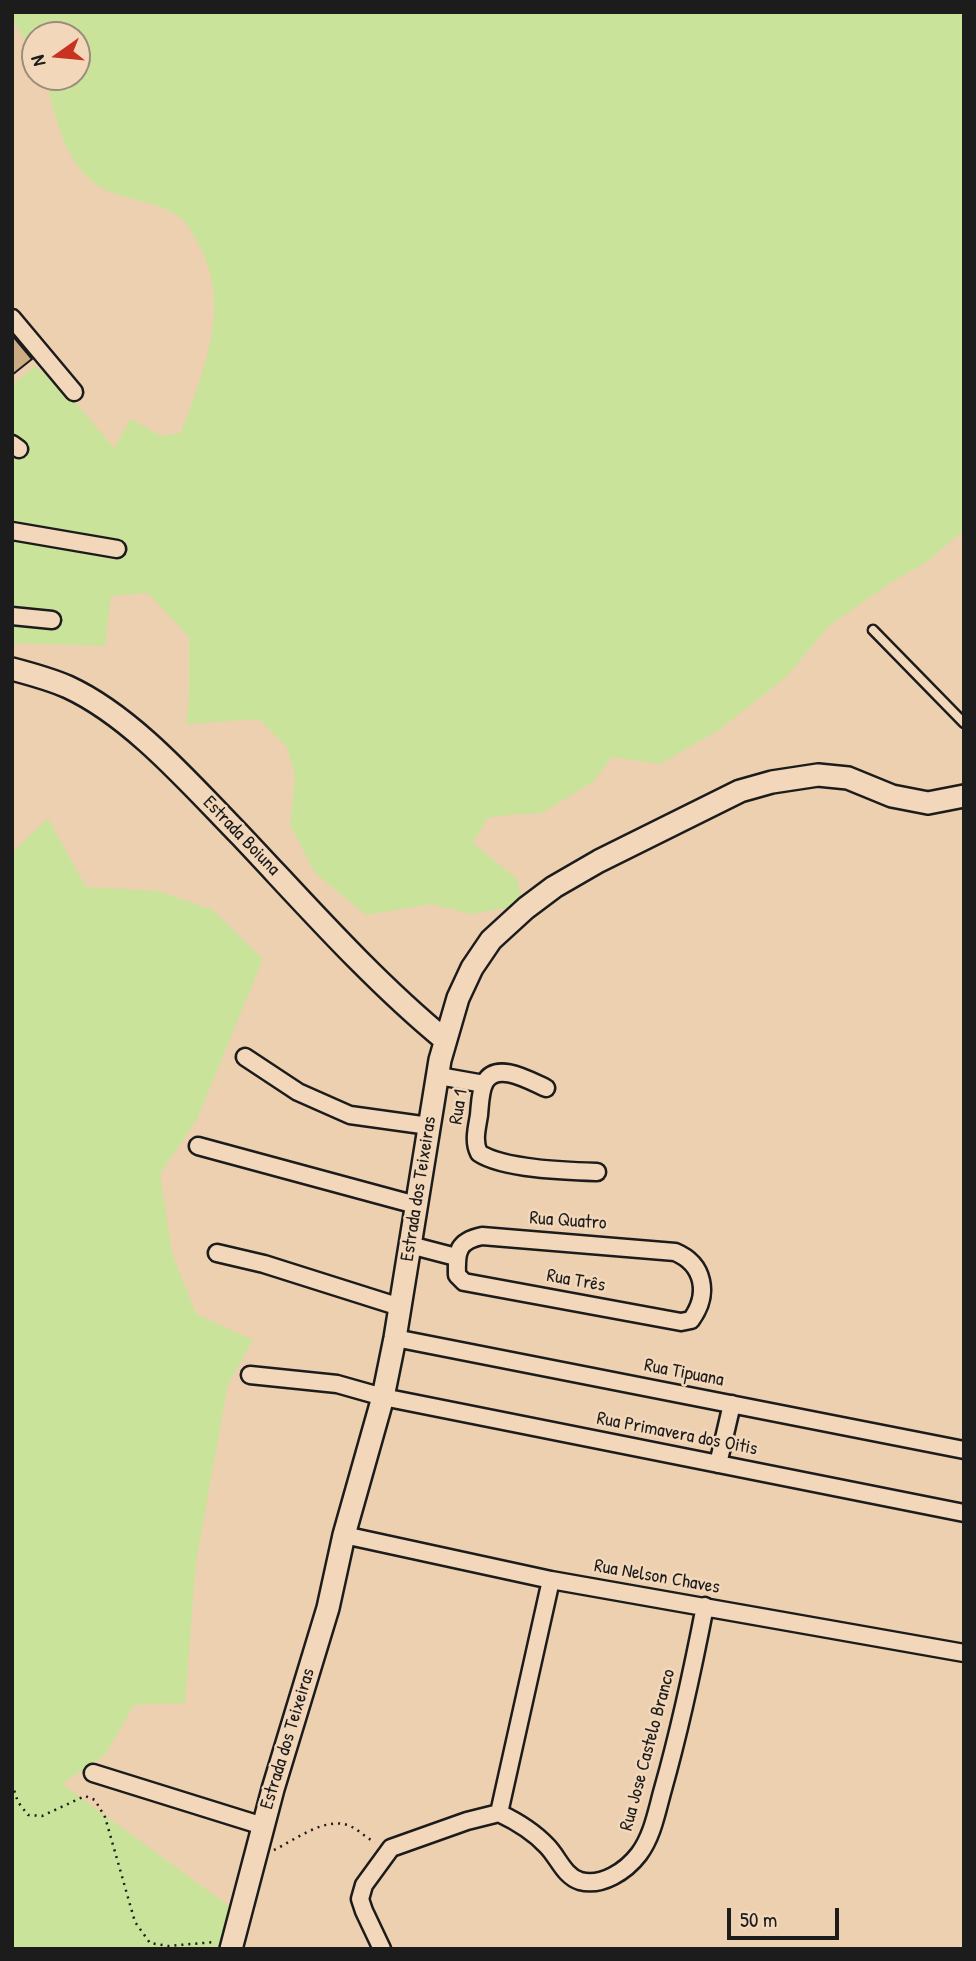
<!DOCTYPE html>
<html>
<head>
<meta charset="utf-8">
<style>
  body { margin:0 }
  #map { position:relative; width:976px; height:1961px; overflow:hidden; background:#edd0b0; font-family:"Patrick Hand",sans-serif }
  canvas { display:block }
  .frame { position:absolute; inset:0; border:14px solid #1c1c1c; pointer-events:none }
  .north { position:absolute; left:21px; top:21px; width:70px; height:70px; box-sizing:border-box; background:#f3d7ba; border:2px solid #9d8c7b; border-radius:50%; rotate:255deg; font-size:19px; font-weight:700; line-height:28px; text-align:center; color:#1c1c1c }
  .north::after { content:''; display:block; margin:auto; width:24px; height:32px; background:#c8321e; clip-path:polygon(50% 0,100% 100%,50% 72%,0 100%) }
  .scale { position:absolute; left:727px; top:1908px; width:112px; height:32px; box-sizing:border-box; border:4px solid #1c1c1c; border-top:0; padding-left:9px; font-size:21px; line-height:24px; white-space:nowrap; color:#1c1c1c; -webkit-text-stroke:5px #f3d7ba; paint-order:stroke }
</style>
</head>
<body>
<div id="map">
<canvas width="976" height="1961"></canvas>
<div class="frame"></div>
<div class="north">N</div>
<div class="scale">50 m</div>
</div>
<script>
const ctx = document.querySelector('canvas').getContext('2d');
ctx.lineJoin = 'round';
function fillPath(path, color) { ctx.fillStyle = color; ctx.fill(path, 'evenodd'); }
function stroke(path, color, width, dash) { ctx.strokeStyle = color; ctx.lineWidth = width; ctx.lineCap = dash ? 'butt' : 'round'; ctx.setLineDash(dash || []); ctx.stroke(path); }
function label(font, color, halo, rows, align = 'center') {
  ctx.font = font + ' "Patrick Hand",sans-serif'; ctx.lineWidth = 5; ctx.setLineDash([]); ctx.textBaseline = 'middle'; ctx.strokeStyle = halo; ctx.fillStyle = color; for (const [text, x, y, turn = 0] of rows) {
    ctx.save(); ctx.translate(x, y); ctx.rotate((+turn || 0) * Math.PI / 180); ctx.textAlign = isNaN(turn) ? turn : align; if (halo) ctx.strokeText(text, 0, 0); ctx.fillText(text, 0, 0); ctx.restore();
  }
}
const green = new Path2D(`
  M12 12H964V530L925 563 890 583 829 626 786 677 719 730 660 764 612 757 594 781 542 813 505 815 488 818 473 843 516 878 524 905 471 914 431 904 366 915 315 873 290 825 295 777 287 747 259 719 186 724 189 700V637L148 593 111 596 105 646 12 643V379L15 382 35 366 70 396 114 448 131 419 161 436 181 433C204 370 234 302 196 240 192 233 187 222 181 218 155 198 119 202 93 182 62 157 55 113 45 77H77V35H35V56L12 19Z
  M48 818 86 887 158 891 213 910 263 959 197 1119 160 1174 172 1253 196 1314 253 1340 228 1384 196 1562 185 1703 134 1705 105 1755 62 1784 232 1908 221 1949H12V853Z`);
const building = new Path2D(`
  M12 335 32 359 12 375Z`);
const path = new Path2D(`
  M12 1784 18 1802 28 1815 42 1816 85 1796 95 1800 105 1817 135 1922 150 1943 168 1946 215 1942
  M274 1850C295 1840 328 1814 352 1827 360 1831 366 1838 375 1842`);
const service = new Path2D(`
  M873 630 964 723`);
const minor = new Path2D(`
  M12 318 74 392
  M12 444 19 449
  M12 531 117 549
  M12 616 52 620
  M245 1057 298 1092 350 1115 429 1126
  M439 1076 484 1084
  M546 1088C530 1081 497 1061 485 1082 480 1091 480 1105 479 1115 477 1128 473 1141 479 1153 503 1169 567 1171 597 1172
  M198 1146 416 1205
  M482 1236 675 1252C704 1264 710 1294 691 1320L681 1322 464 1282 457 1275C456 1251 458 1241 482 1236Z
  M410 1245 456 1257
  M217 1253 264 1264 400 1307
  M395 1338 964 1450
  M250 1375 337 1384 383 1397 964 1513
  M718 1464 732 1404
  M344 1535 551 1580 964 1653
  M93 1773 263 1826
  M499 1813C518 1822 533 1831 547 1846 558 1857 564 1876 580 1881 602 1887 626 1871 639 1854 653 1835 657 1810 663 1789 680 1729 693 1668 705 1606
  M382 1949 364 1911 360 1899 364 1885 391 1848 467 1821 499 1813 551 1580`);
const tertiary = new Path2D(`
  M12 669C31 674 50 679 68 687 133 717 192 786 241 836 307 906 371 979 445 1040
  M231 1949 273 1789 328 1608 344 1535 383 1397 395 1338 440 1060 458 998 472 968 491 940 526 908 554 887 599 861 740 791 772 782 818 775 848 778 892 796 928 803 964 796`);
const streetNames = [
  ["Estrada Boiuna",241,836,46],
  ["Rua 1",459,1107,-81],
  ["Estrada dos Teixeiras",419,1189,-81],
  ["Rua Quatro",568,1221,4],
  ["Rua Três",576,1281,10],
  ["Rua Tipuana",684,1373,11],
  ["Rua Primavera dos Oitis",677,1434,11],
  ["Rua Nelson Chaves",657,1577,10],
  ["Estrada dos Teixeiras",288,1739,-73],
  ["Rua Jose Castelo Branco",648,1750,-75]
];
fillPath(green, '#c9e39a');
fillPath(building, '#cdad83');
stroke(building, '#1c1c1c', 2);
stroke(service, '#1c1c1c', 13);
stroke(minor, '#1c1c1c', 21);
stroke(tertiary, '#1c1c1c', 26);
stroke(path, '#1c1c1c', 2.5, [2, 5]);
stroke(service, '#f3d7ba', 8);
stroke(minor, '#f3d7ba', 16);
stroke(tertiary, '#f3d7ba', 21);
label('19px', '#1c1c1c', '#f3d7ba', streetNames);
</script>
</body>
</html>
